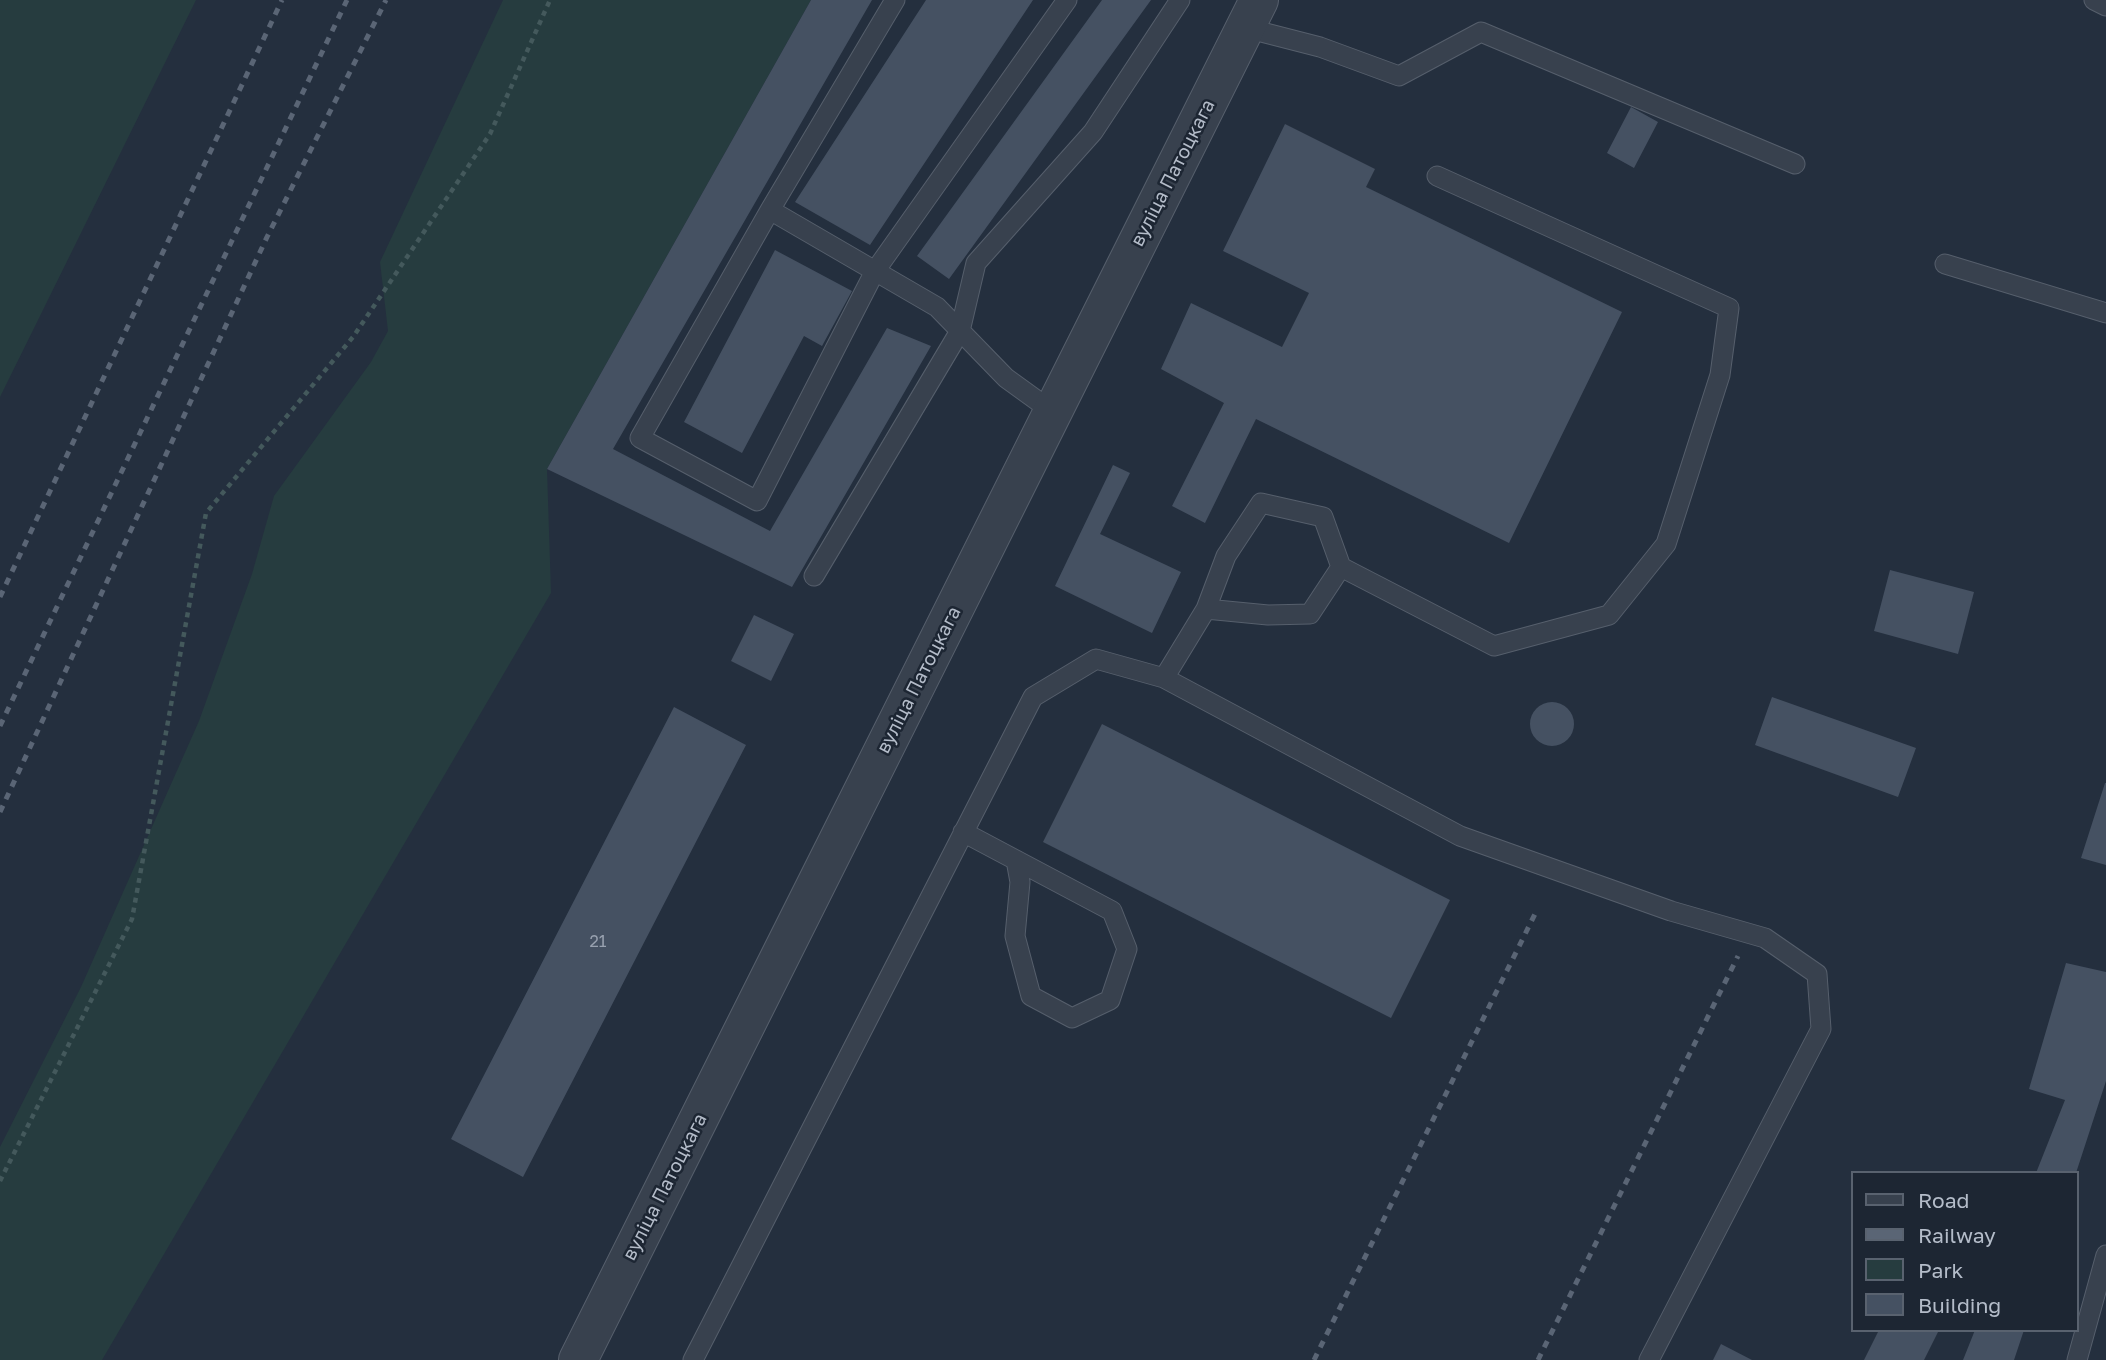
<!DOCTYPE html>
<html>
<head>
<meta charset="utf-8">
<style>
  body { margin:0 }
  #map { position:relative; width:2106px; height:1360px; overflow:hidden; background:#242f3e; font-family:"Golos Text",sans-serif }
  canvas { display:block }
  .legend { position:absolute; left:1851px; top:1171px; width:228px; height:161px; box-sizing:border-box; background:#1d2633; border:2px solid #59626f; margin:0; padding:9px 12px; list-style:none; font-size:21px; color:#b4bcc9 }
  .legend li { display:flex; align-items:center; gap:14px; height:35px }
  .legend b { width:35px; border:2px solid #59626f }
</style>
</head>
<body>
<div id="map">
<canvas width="2106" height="1360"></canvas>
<ul class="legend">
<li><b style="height:9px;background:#38414e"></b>Road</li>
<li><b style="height:9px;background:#5a6575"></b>Railway</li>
<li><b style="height:19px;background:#263c3f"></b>Park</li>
<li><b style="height:19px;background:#455162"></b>Building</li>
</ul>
</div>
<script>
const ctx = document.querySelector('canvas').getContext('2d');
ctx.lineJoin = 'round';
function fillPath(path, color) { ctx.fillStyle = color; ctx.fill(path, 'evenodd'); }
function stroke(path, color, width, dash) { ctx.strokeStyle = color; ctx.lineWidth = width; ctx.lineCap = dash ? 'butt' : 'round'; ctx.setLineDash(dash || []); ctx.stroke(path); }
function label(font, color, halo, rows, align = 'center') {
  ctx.font = font + ' "Golos Text",sans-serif'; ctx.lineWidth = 5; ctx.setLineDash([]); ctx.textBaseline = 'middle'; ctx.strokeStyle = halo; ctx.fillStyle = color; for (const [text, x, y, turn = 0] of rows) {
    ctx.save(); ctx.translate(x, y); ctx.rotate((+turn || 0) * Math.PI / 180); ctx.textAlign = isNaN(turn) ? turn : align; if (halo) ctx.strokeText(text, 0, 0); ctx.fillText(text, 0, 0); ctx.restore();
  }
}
const green = new Path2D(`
  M0 0H196L0 397Z
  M503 0H811L547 469 551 593 102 1360H0V1147L81 987 199 721 252 574 274 496 371 362 388 331 380 262Z`);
const building = new Path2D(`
  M811 0H872L613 449 770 531 887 328 931 346 792 587 547 469Z
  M926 0H1033L870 245 795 202Z
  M1102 0H1151L949 279 917 256Z
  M1631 107 1658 122 1634 168 1607 153Z
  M1285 124 1375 169 1366 187 1622 312 1509 543 1256 419 1205 523 1172 506 1224 403 1161 369 1191 303 1282 347 1309 293 1223 251Z
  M775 250 852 291 822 346 804 336 742 453 684 422Z
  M1113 465 1130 473 1100 534 1181 572 1152 633 1055 586Z
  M1890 570 1974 592 1958 654 1874 631Z
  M754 615 794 634 771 681 731 661Z
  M1772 697 1916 748 1898 797 1755 745Z
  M1530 724a22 22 0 1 1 44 0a22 22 0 1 1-44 0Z
  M674 707 746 745 523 1177 451 1139Z
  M1102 724 1450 900 1391 1018 1043 842Z
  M2105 783H2106V865L2081 858Z
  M2066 963 2106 972V1081L2076 1173H2036L2065 1100 2029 1089Z
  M1879 1330H1939L1924 1360H1864Z
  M1975 1330H2024L2014 1360H1963Z
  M1721 1344 1752 1360H1713Z`);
const path = new Path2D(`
  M0 1181 132 919 206 513 353 337 490 134 550 0`);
const service = new Path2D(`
  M895 0 770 210 640 438 757 501 875 271 1067 0
  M2094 0 2106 6
  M1246 28 1320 47 1399 76 1481 32 1795 164
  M770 210 937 307 1006 378 1053 412
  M1945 264 2106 313
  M1341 567 1494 646 1609 615 1666 544 1720 375 1729 308 1437 176
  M814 576 960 331 976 263 1093 132 1180 0
  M1164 678 1206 609 1226 556 1261 503 1323 517 1341 567 1310 614 1268 615 1206 609
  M963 832 1112 911 1127 949 1110 1000 1072 1018 1031 996 1015 936 1020 882 1016 860
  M693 1360 1033 697 1096 659 1164 678 1460 836 1671 911 1765 938 1817 974 1821 1029 1649 1360
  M2077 1360 2106 1255`);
const minor = new Path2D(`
  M578 1360 1259 0`);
const rail = new Path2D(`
  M0 597 282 0
  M0 726 347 0
  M0 812 267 237 386 0
  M1314 1360 1536 912
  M1538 1360 1738 956`);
const numberNames = [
  ["21",598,942]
];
const streetNames = [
  ["вуліца Патоцкага",1173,173,-63],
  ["вуліца Патоцкага",919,680,-63],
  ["вуліца Патоцкага",665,1187,-63]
];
fillPath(green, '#263c3f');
fillPath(building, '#455162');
stroke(service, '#565f6c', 21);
stroke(minor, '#565f6c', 40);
stroke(path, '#44595c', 4.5, [5, 5]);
stroke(service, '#38414e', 19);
stroke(minor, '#38414e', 38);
stroke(rail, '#5a6575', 5, [7, 7]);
label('16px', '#98a1af', null, numberNames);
label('19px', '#b4bcc9', '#1d2633', streetNames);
</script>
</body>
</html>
